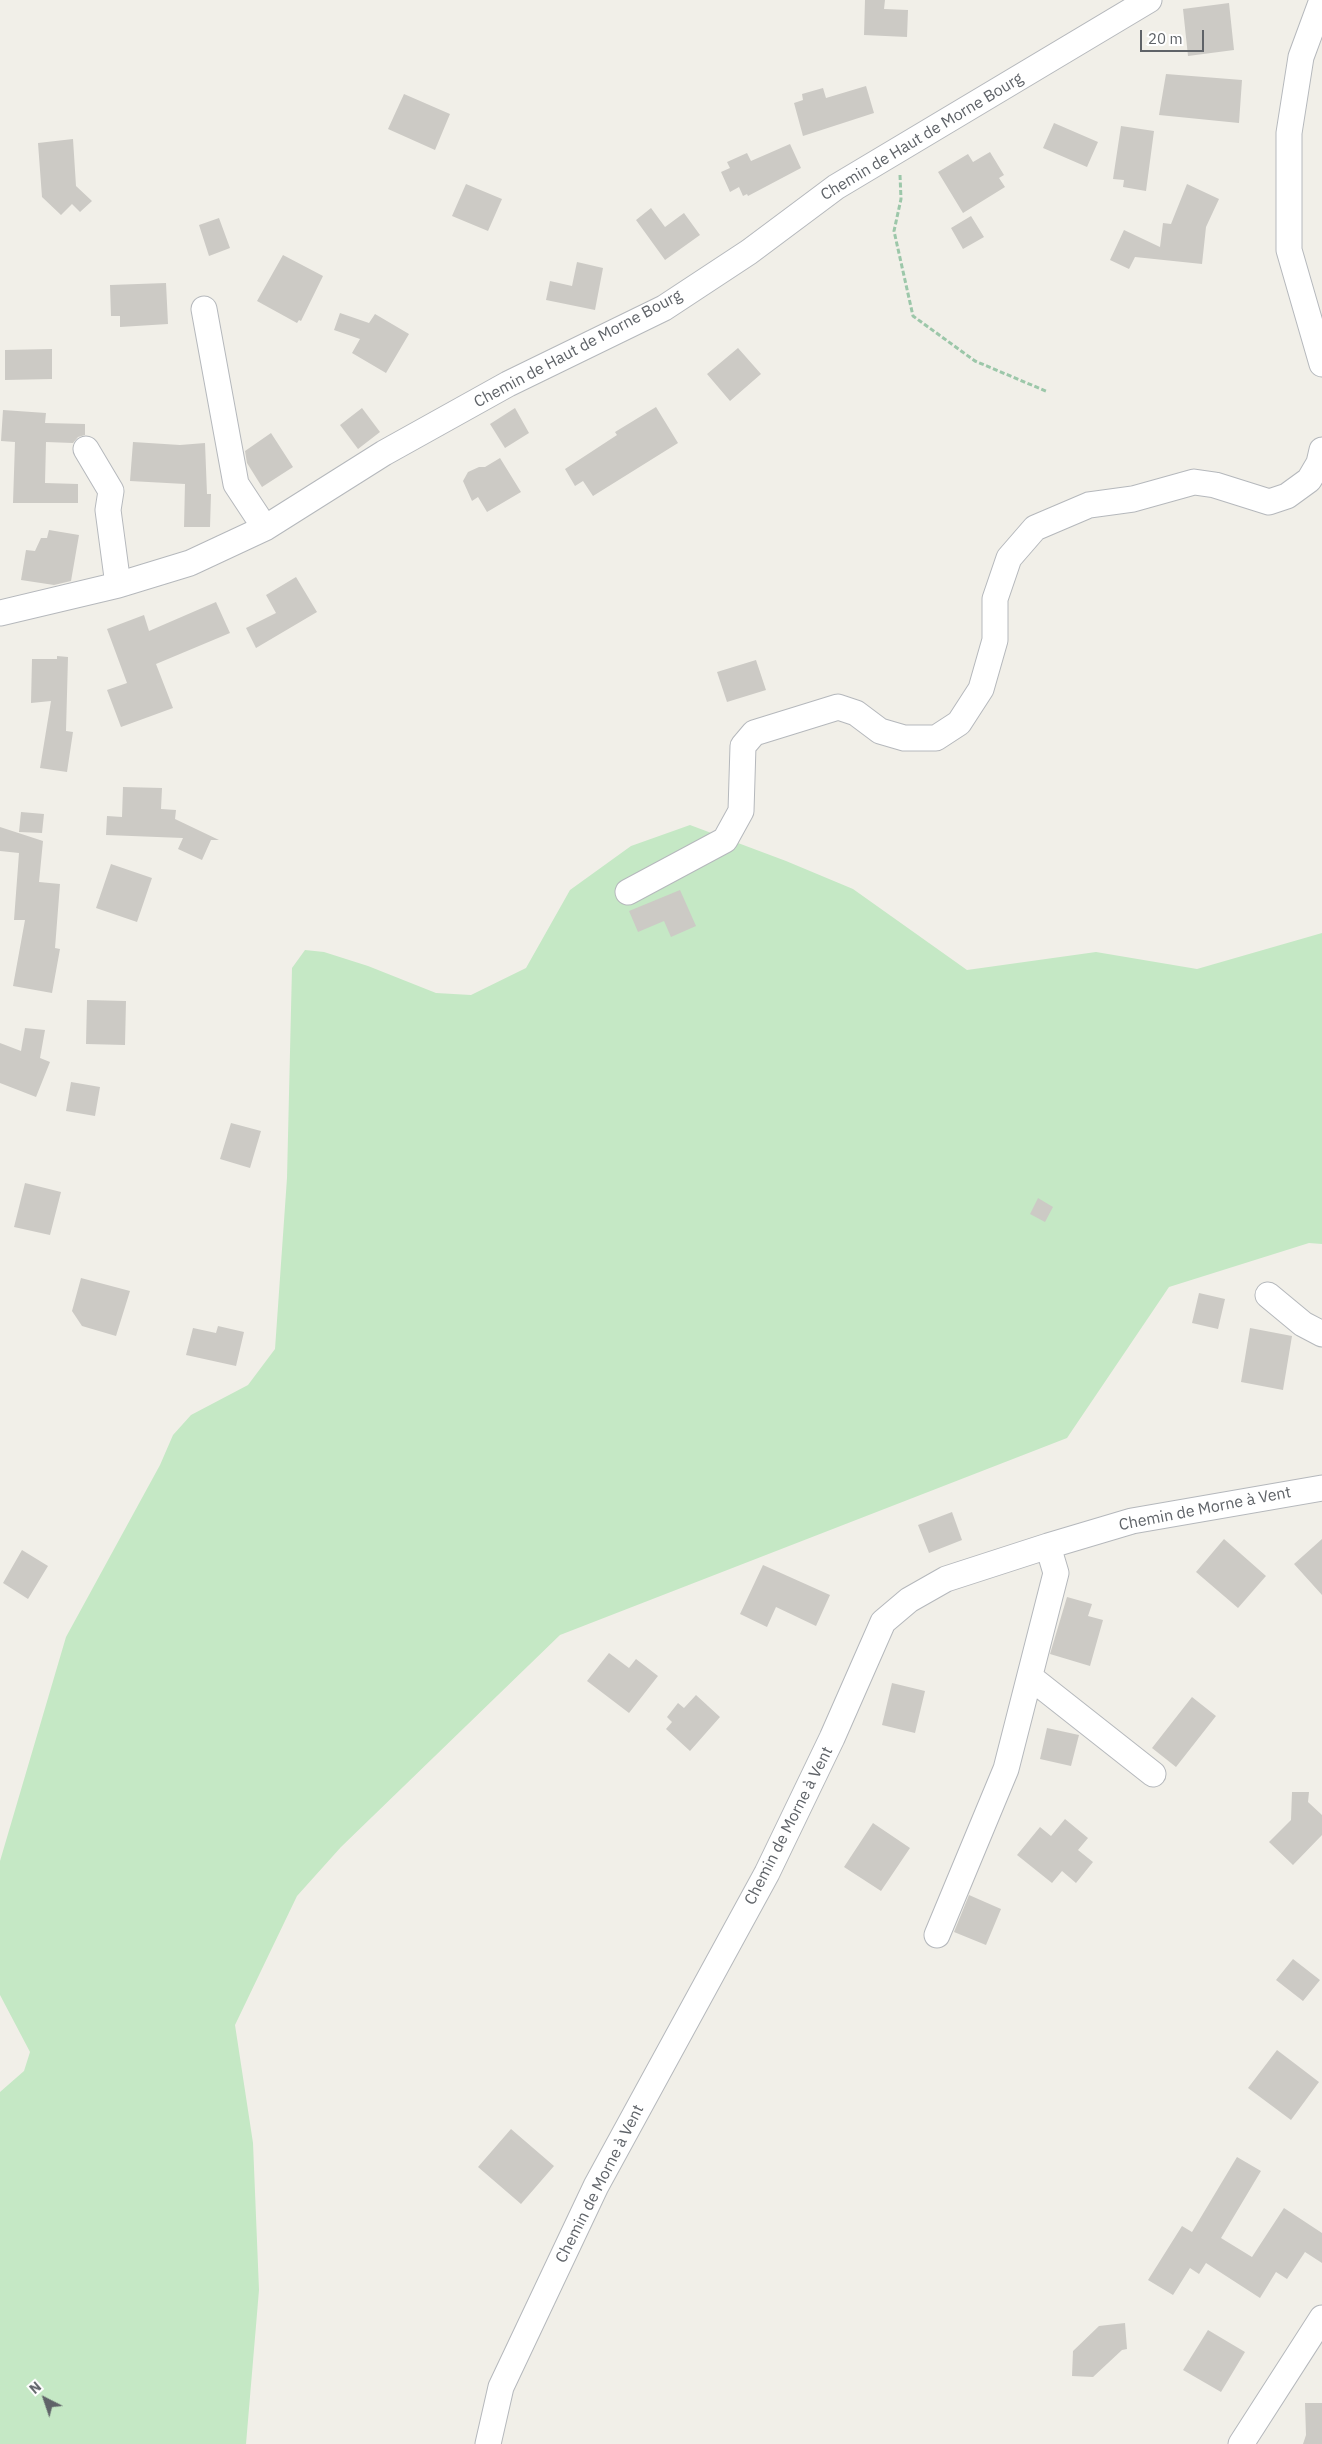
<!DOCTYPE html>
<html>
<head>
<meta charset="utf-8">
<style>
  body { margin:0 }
  #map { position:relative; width:1322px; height:2444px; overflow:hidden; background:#f1efe8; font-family:"IBM Plex Sans",sans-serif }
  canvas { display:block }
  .north { position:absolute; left:20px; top:2374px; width:50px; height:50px; -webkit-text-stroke:4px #fff; paint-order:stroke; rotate:319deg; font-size:14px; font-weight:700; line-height:20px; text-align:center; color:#5f6368 }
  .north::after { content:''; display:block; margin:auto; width:18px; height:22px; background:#5f6368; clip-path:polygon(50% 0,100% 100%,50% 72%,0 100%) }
  .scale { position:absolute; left:1140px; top:30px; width:64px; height:22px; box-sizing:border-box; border:2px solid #5f6368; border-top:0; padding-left:6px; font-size:15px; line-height:18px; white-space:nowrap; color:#5f6368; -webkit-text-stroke:4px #fff; paint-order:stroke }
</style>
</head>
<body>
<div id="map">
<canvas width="1322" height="2444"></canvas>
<div class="north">N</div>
<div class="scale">20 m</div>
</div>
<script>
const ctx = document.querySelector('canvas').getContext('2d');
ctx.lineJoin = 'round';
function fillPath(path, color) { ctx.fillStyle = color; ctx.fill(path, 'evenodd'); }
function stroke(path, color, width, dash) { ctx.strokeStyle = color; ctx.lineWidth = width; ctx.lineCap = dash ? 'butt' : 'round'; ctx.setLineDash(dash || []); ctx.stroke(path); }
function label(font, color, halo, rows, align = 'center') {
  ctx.font = font + ' "IBM Plex Sans",sans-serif'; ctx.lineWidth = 4; ctx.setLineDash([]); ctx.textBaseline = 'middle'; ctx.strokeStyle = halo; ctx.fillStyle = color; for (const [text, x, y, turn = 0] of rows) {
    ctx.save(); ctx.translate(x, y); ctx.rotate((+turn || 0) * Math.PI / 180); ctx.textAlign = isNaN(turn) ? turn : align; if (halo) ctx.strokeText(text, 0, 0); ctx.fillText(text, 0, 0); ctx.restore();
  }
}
const green = new Path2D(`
  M690 825 786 861 853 889 967 970 1096 952 1197 969 1322 933V1244L1309 1243 1169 1287 1067 1438 560 1635 341 1847 297 1896 235 2025 253 2143 259 2290 246 2444H0V2092L24 2071 30 2052 0 1995V1861L66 1637 160 1465 173 1435 191 1415 248 1385 275 1349 287 1178 292 968 305 950 324 952 368 966 436 993 471 995 526 968 570 890 631 846Z`);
const building = new Path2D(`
  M865 0H885L884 9 908 10 907 37 864 35Z
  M1229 3 1234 50 1188 56 1183 9Z
  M1166 74 1242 80 1239 123 1159 115Z
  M866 86 874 113 803 136 794 103 803 100 802 94 823 88 826 98Z
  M404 94 450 114 435 150 388 129Z
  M1054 123 1098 142 1087 167 1043 148Z
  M1121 126 1154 131 1146 191 1123 187 1124 180 1113 179Z
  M73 139 76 186 92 201 80 212 72 204 61 215 42 197 38 143Z
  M790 144 801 168 748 196 747 194 743 196 739 187 730 192 721 172 730 168 727 162 747 153 751 161Z
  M990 152 1004 175 999 178 1005 187 963 213 938 172 968 154 973 162Z
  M466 184 502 199 488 231 452 216Z
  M1187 184 1219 199 1206 227 1202 264 1135 257 1129 269 1110 260 1124 230 1160 247 1163 223 1171 224Z
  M651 208 665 227 684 213 700 235 665 260 636 220Z
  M971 216 984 237 963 249 951 228Z
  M219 218 230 248 209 256 199 225Z
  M283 255 323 276 301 321 299 320 297 323 257 301Z
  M577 262 603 268 595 310 546 300 550 281 572 286Z
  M166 283 168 324 120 327V316H111L110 285Z
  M340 313 369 323 375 314 409 334 386 373 352 353 360 339 334 330Z
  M738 348 761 374 730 401 707 374Z
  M52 349V379L5 380V350Z
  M656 407 678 443 593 496 583 481 575 486 565 469 617 435 615 432Z
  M362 408 380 432 358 449 340 425Z
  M515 408 529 433 505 448 490 424Z
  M3 410 46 413 45 423 85 424V435L78 437 73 443 46 442 45 483 78 484V503H13L15 442 1 441Z
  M271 433 293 467 262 487 247 463 245 451Z
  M133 442 180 445 205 443 207 494H211L210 527H184L185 484 130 481Z
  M500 458 521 492 487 512 478 497 472 501 463 481 468 472 479 467H485Z
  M49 530 79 535 71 581 54 585 21 580 26 550 35 551 41 538H47Z
  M296 577 317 612 256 648 246 628 276 613 266 595Z
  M216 602 230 633 156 664 173 708 121 727 107 690 127 683 107 629 144 615 149 631Z
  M57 656 68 657 66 731 73 732 67 772 40 768 51 701 31 703 32 659H57Z
  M756 660 766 690 727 702 717 672Z
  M123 787 162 788 161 809 176 810 175 819 219 840H211L202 860 178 849 183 838 106 835 107 816 122 817Z
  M21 812 44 814 42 833 19 832Z
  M0 827 43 841 39 882 60 884 55 948 60 949 52 993 13 986 25 920H14L19 853 0 851Z
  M111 864 152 878 137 922 96 908Z
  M680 890 696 926 671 937 664 921 638 932 629 911Z
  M87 1000 126 1001 125 1045 86 1044Z
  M25 1028 45 1030 40 1058 50 1062 36 1097 0 1083V1043L21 1051Z
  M71 1082 100 1087 95 1116 66 1111Z
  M231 1123 261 1131 250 1168 220 1159Z
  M25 1183 61 1192 50 1235 14 1227Z
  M1038 1198 1053 1207 1045 1222 1030 1214Z
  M81 1278 130 1291 116 1336 82 1326 72 1311Z
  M1199 1293 1225 1299 1218 1329 1192 1323Z
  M218 1326 244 1332 236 1366 186 1355 193 1328 216 1333Z
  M1250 1328 1292 1336 1283 1390 1241 1382Z
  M952 1512 962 1540 929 1553 918 1525Z
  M1224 1539 1266 1576 1238 1608 1196 1572Z
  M1322 1539V1595L1294 1564Z
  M22 1550 48 1566 28 1599 3 1583Z
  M763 1565 830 1595 816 1626 776 1607 767 1627 740 1614Z
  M1067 1597 1092 1604 1088 1616 1103 1620 1090 1666 1050 1654Z
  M609 1653 629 1668 636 1659 658 1676 629 1713 587 1681Z
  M892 1683 925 1691 915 1733 882 1725Z
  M696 1695 720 1717 690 1751 666 1729 672 1722 667 1717 678 1703 684 1708Z
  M1192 1697 1216 1716 1176 1767 1152 1748Z
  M1047 1728 1079 1735 1071 1766 1040 1759Z
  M1292 1792H1309L1308 1802 1322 1815V1835L1293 1865 1269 1842 1291 1820Z
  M1065 1819 1088 1838 1078 1850 1093 1862 1076 1883 1062 1871 1052 1883 1017 1855 1040 1827 1051 1836Z
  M873 1823 910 1848 881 1891 844 1867Z
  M969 1895 1001 1909 986 1945 954 1932Z
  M1293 1959 1320 1980 1303 2001 1276 1980Z
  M1277 2050 1319 2082 1291 2120 1248 2088Z
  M511 2129 554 2166 521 2204 478 2167Z
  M1237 2157 1261 2171 1221 2238 1252 2257 1284 2208 1322 2233V2263L1305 2252 1287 2279 1276 2272 1260 2298 1206 2263 1199 2274 1190 2268 1173 2295 1148 2280 1182 2226 1192 2232Z
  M1125 2323 1127 2349 1122 2350 1093 2377 1072 2376 1073 2351 1099 2326Z
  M1208 2330 1245 2352 1221 2392 1183 2370Z
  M1305 2403H1322V2444H1303L1306 2435Z`);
const path = new Path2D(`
  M900 175 901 199 894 231 913 316 975 361 1048 392`);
const minor = new Path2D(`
  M1322 0 1301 57 1289 133V250L1322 364
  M204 309 236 484 265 528
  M86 449 111 491 108 510 118 585
  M0 613 118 585 190 563 265 528 384 453 508 384 664 308 749 252 836 187 1149 0
  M628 892 725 840 741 811 743 746 754 733 838 707 856 713 880 731 904 738H936L959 723 981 689 995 640V599L1009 558 1035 528 1089 505 1133 499 1194 482 1215 485 1269 502 1287 496 1309 480 1319 463 1322 450
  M1268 1295 1303 1324 1322 1334
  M1030 1677 1153 1774
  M937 1935 1006 1769 1056 1573 1048 1546
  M488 2444 501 2387 596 2186 767 1873 832 1738 883 1622 909 1600 946 1579 1048 1546 1132 1521 1322 1488
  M1241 2444 1322 2318`);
const streetNames = [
  ["Chemin de Haut de Morne Bourg",922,137,-31],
  ["Chemin de Haut de Morne Bourg",578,349,-28],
  ["Chemin de Morne à Vent",1205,1509,-11],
  ["Chemin de Morne à Vent",789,1826,-63],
  ["Chemin de Morne à Vent",600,2184,-63]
];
fillPath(green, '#c5e8c5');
fillPath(building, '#cccac5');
stroke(minor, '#b5b8bc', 27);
stroke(path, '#9cc7a9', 3, [5, 2.5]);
stroke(minor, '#fff', 25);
label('16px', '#5f6368', '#fff', streetNames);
</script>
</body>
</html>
